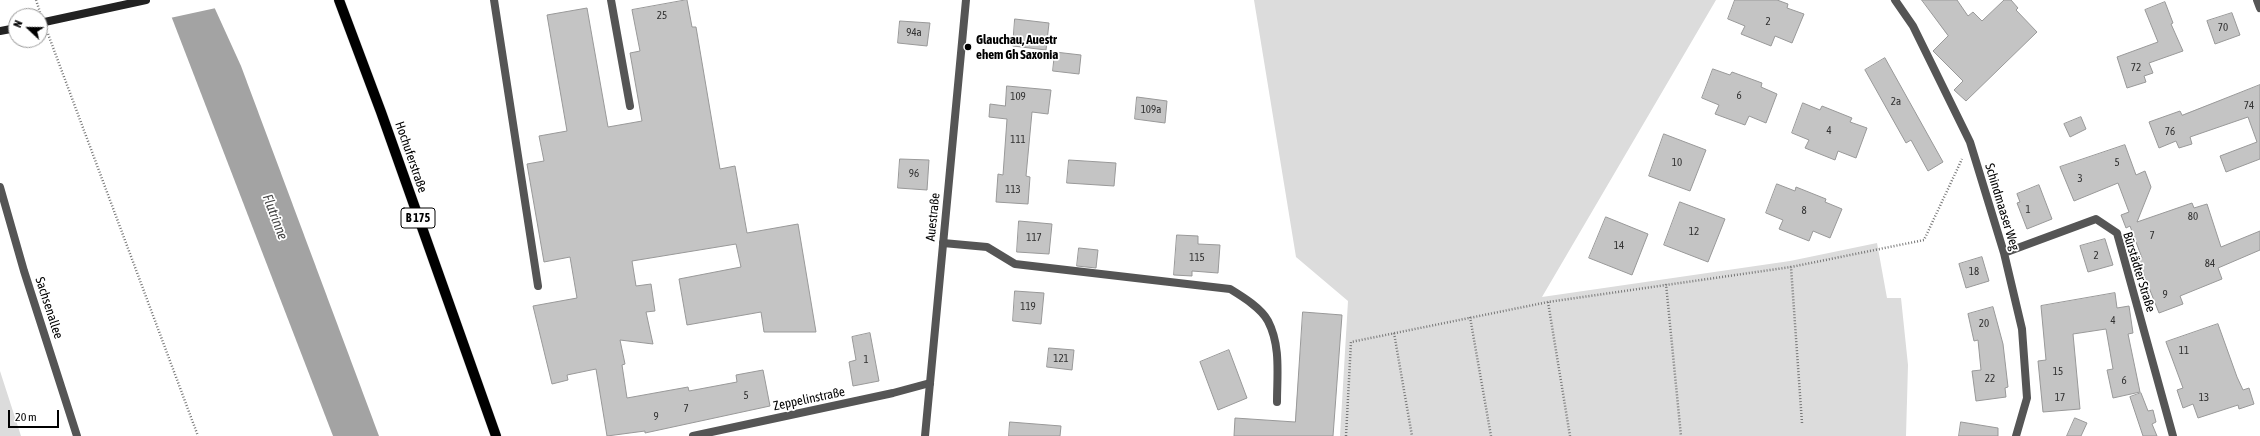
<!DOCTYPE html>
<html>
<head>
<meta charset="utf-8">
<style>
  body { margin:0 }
  #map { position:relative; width:2260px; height:436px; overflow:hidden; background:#fff; font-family:"Asap Condensed",sans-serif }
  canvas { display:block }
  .north { position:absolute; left:8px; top:8px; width:40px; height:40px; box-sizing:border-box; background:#fff; border:1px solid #999; border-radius:50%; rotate:292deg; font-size:11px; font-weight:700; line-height:16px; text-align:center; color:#000 }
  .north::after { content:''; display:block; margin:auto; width:14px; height:18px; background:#000; clip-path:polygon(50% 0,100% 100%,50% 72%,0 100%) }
  .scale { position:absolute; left:8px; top:410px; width:51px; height:18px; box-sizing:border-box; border:2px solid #000; border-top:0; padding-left:5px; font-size:12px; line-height:14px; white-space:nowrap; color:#000; -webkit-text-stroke:3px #fff; paint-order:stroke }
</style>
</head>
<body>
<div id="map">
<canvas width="2260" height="436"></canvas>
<div class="north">N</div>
<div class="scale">20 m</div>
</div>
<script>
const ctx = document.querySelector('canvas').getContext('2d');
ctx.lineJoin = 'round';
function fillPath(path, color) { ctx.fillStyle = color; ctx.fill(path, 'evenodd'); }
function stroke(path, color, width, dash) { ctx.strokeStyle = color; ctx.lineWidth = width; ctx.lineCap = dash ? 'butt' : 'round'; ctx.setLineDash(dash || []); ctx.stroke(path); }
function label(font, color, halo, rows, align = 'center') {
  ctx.font = font + ' "Asap Condensed",sans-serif'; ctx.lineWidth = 3.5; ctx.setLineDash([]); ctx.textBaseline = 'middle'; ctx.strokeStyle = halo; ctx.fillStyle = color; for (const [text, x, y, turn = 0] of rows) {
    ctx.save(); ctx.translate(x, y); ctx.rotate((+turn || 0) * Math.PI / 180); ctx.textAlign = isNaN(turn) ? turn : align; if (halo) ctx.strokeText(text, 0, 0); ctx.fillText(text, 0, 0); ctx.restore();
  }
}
const green = new Path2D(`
  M1254 0H1716L1542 297 1790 261 1877 243 1887 298H1901L1908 365 1906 436H1340L1348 301 1296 257Z
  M0 371 21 436H0Z`);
const water = new Path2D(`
  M165 0H211L241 66 379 436H333Z`);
const pier = new Path2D(`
  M163 0H213L216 8 170 18Z`);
const building = new Path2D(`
  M687 0 692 27H696L720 169 735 166 747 233 798 224 816 332H764L761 312 687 325 679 279 741 267 736 244 632 261 636 286 651 284 655 311 646 312 653 344 620 340 625 364 622 365 627 398 688 387 689 391 737 382 736 375 763 370 770 406 645 433V431L607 436 596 369 567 375 568 380 552 384 533 306 577 298 570 257 544 262 527 164 544 161 539 136 567 131 547 15 587 8 608 127 642 121 630 53 640 51 632 10Z
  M1735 0H1777L1788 4 1787 8 1804 14 1792 43 1775 36 1771 46 1741 34 1745 26 1728 19Z
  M1922 0H1957L1968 16 1973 12 1982 21 2004 0H2011L2018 8 2016 10 2037 32 1966 101 1954 90 1963 81 1933 51 1948 36Z
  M2165 2 2173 23 2171 24 2183 51 2149 63 2153 73 2144 76 2146 82 2127 88 2117 57 2158 42 2145 10Z
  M2232 13 2240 35 2215 44 2207 21Z
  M1015 19 1049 23 1046 50 1013 46Z
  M900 21 930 23 927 46 898 43Z
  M1055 52 1081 55 1079 74 1053 71Z
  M1885 58 1943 162 1928 171 1911 140 1906 143 1865 70Z
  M1713 69 1730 75 1732 72 1762 83 1761 87 1777 94 1766 123 1749 116 1745 125 1715 114 1719 105 1702 98Z
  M2260 85V159L2226 172 2220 156 2257 142 2248 117 2190 137 2192 144 2179 148 2176 141 2159 148 2149 122 2180 111 2182 115Z
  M1007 86 1051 90 1048 114 1032 112 1026 176 1030 177 1028 204 996 202 998 174 1003 175 1007 119 989 117 990 104 1005 106Z
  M1137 97 1167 101 1165 123 1135 119Z
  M1803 103 1820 110 1822 106 1852 118 1850 122 1867 128 1856 158 1838 151 1835 160 1805 148 1809 140 1792 133Z
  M2081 117 2086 129 2070 137 2064 124Z
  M1664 134 1706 150 1690 191 1649 176Z
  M2125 145 2136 175 2145 171 2151 187 2137 222 2192 203 2194 208 2207 204 2221 247 2260 231V250L2218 268 2222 279 2180 296 2183 304 2159 313 2138 260 2142 258 2130 226 2126 228 2121 215 2129 212 2118 183 2074 201 2060 167Z
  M900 159 929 160 927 190 898 188Z
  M1069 160 1116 163 1114 186 1067 183Z
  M1777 184 1795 191 1796 187 1826 199 1825 202 1842 209 1830 238 1813 231 1809 241 1779 229 1783 220 1766 213Z
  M2039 185 2052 219 2027 229 2017 203 2020 202 2017 194Z
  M1680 202 1725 219 1708 262 1664 245Z
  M1606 217 1648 234 1632 275 1589 258Z
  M1019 221 1052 224 1049 254 1017 252Z
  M1177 235 1198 236V244L1220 245 1218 273 1192 271V276L1174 275Z
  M2105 239 2113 265 2088 272 2080 246Z
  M1079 248 1098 250 1096 268 1077 266Z
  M1982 257 1989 281 1966 288 1959 264Z
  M1015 291 1044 293 1041 324 1013 321Z
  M2115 293 2117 308 2129 306 2133 333 2128 334 2140 392 2113 398 2107 370 2113 369 2106 329 2073 334 2080 409 2043 412 2038 361 2046 360 2041 306Z
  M1993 307 2003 344 2008 387 2005 388 2006 397 1976 401 1972 371 1981 370 1978 340 1974 341 1968 314Z
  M1303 312 1342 315 1333 436H1234L1235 418 1295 422Z
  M2218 324 2237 377 2243 390 2249 388 2254 404 2239 409 2238 405 2198 418 2193 404 2183 408 2177 390 2183 388 2166 342Z
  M870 333 879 381 853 386 849 362 856 360 852 337Z
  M1049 348 1074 350 1072 370 1047 367Z
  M1229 350 1247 398 1218 410 1200 362Z
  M2141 393 2148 411 2153 410 2156 422 2152 424 2157 436H2143L2130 397Z
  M2075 418 2087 423 2081 436H2067Z
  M1010 422 1061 426 1060 436H1009Z
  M1961 422 1998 428V436H1959Z`);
const path = new Path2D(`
  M36 0 40 12
  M48 34 198 436
  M1666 284 1681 436
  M1548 302 1570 436
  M1470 317 1491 436
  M1394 333 1412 436
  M1802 423 1791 267 1924 240 1962 159
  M1346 436 1351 342 1548 302 1791 267`);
const service = new Path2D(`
  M494 0 538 286
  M611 0 630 106
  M943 243 987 247 1015 264 1230 289C1243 297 1261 308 1268 321 1281 346 1277 375 1277 402`);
const minor = new Path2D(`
  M1895 0 1913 26 1970 142 2004 253 2022 329 2027 398 2016 436
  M2257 0 2260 8
  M0 187 24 271 77 436
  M2004 253 2096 219 2117 233 2173 436
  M693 436 893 393 930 383`);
const tertiary = new Path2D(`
  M925 436 966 0`);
const secondary = new Path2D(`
  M40 23 146 0
  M0 31 16 28`);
const primary = new Path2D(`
  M339 0 381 112 496 436`);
const markers = [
  [968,47,4,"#000"]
];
const numberNames = [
  ["25",662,16],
  ["2",1768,22],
  ["70",2223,28],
  ["94a",914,33],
  ["72",2136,68],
  ["6",1739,96],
  ["109",1018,97],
  ["2a",1896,102],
  ["74",2249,106],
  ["109a",1151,110],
  ["4",1829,131],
  ["76",2170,132],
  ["111",1018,140],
  ["10",1677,163],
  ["5",2117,163],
  ["96",914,174],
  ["3",2080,179],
  ["113",1013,190],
  ["1",2028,210],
  ["8",1804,211],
  ["80",2193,217],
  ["12",1694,232],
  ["7",2152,236],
  ["117",1034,238],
  ["14",1619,246],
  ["2",2096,256],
  ["115",1197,258],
  ["84",2210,264],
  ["18",1974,272],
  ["9",2165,295],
  ["119",1028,307],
  ["4",2113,321],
  ["20",1984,324],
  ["11",2184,351],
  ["121",1061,359],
  ["1",866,360],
  ["15",2058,372],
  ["22",1990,379],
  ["6",2124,381],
  ["5",746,396],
  ["17",2060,398],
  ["13",2204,398],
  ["7",686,409],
  ["9",656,417]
];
const shields = [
  [418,218,34]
];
const shieldNames = [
  ["B 175",418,218]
];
const poiNames = [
  ["Glauchau, Auestr",976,40],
  ["ehem Gh Saxonia",976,55]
];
const streetNames = [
  ["Hochuferstraße",411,157,71],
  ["Schindmaaser Weg",2002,207,73],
  ["Auestraße",933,217,-84],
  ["Bürstädter Straße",2139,272,73],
  ["Sachsenallee",49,308,72],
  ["Zeppelinstraße",809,399,-12]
];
const waterNames = [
  ["Flutrinne",275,217,69]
];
fillPath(green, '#dcdcdc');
fillPath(water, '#a3a3a3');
fillPath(pier, '#fff');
fillPath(building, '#c4c4c4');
stroke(building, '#999', 1);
stroke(primary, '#dbdbdb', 11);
stroke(path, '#777', 2.5, [1, 2]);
stroke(service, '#555', 8);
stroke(minor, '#555', 8);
stroke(tertiary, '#555', 8);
stroke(secondary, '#222', 8);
stroke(primary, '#000', 10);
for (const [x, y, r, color] of markers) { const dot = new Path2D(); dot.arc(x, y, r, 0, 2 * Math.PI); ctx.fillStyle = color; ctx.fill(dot); stroke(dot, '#fff', 1.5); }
label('11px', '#313131', null, numberNames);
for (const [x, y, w] of shields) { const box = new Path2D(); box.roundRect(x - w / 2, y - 10, w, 20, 3); ctx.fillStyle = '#fff'; ctx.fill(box); stroke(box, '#000', 1); }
label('bold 12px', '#000', null, shieldNames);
label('bold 13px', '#000', '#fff', poiNames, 'left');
label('13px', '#000', '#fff', streetNames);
label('italic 14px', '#444', '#fff', waterNames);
</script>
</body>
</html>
